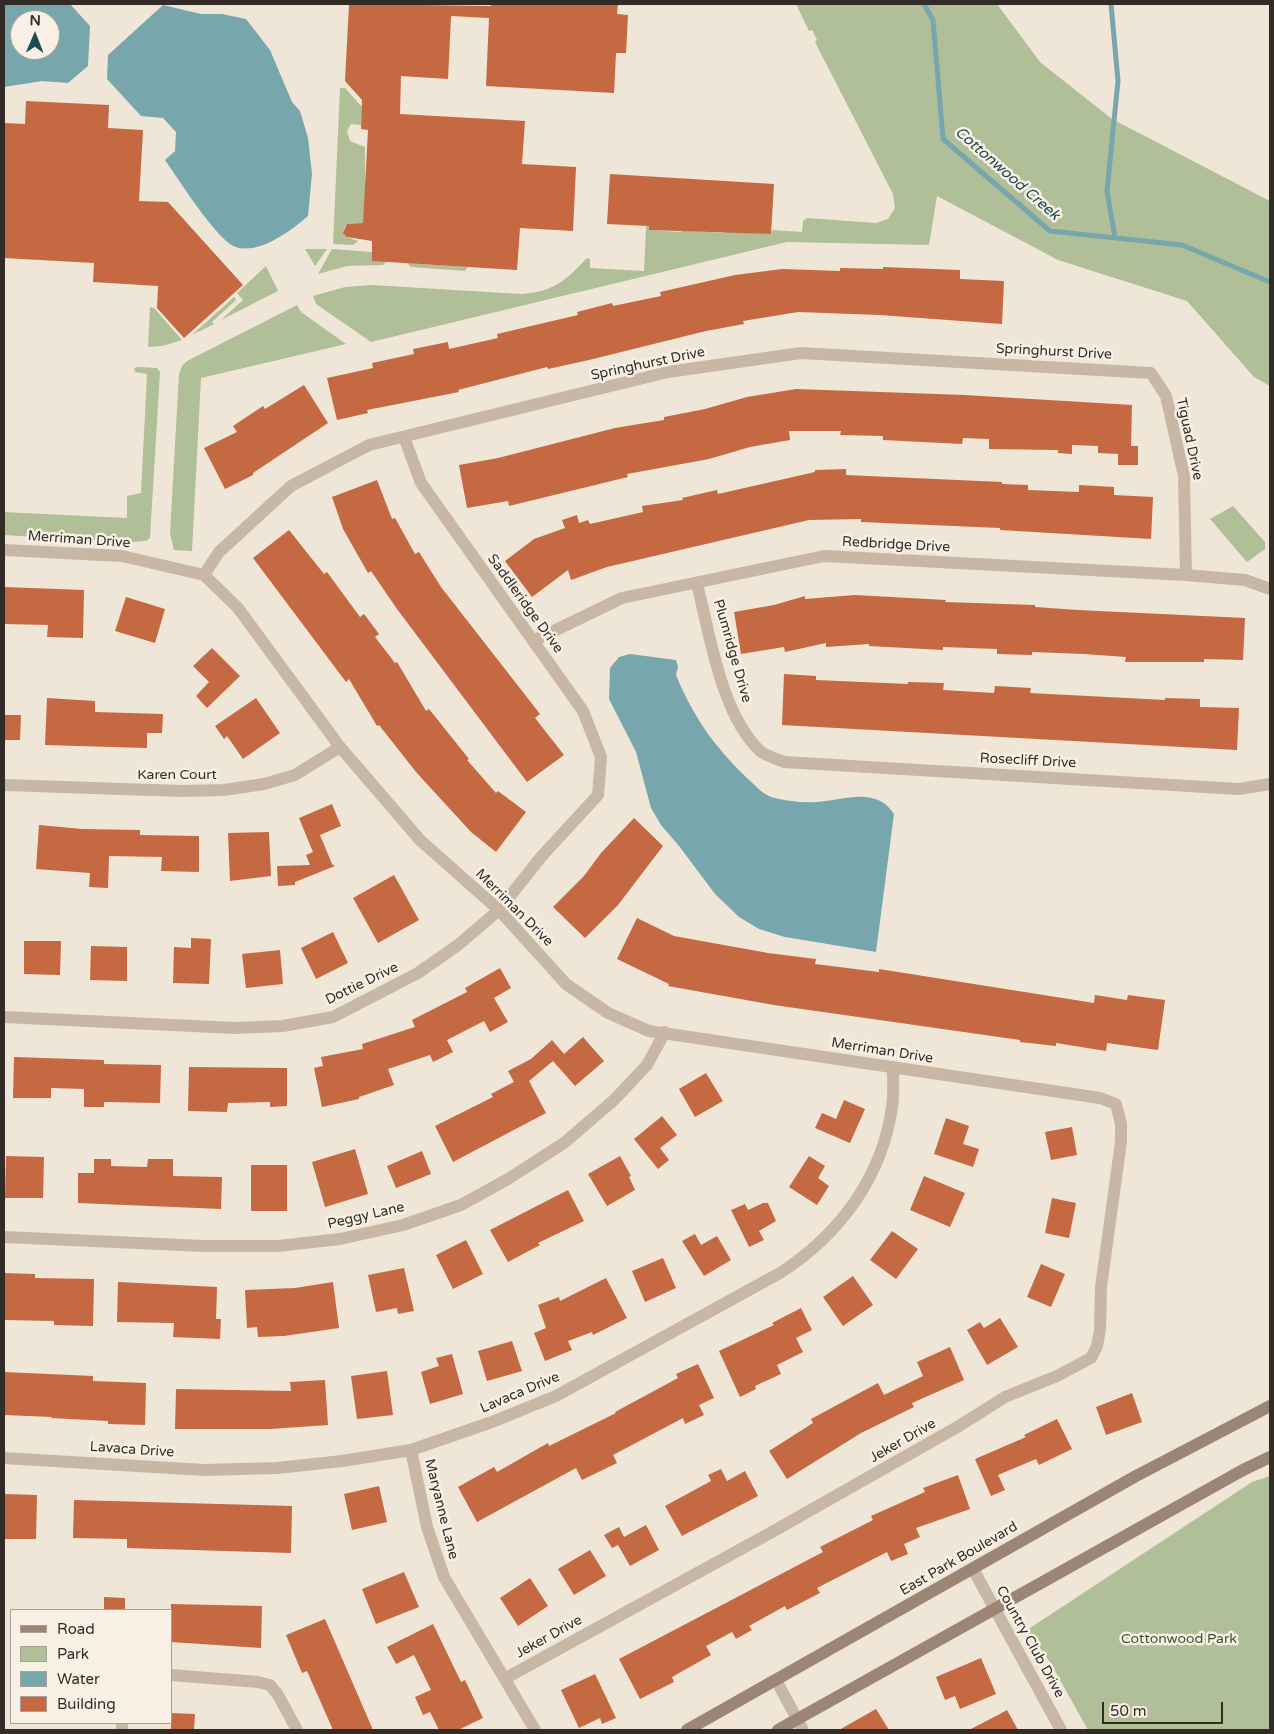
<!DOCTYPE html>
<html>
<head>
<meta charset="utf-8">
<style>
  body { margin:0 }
  #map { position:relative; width:1274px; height:1734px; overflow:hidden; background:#f0e6d8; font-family:"Varela Round",sans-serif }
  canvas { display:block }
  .frame { position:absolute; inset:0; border:5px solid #332b26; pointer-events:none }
  .legend { position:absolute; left:10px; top:1609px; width:162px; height:115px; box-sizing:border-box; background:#f8f0e4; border:1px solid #a9a198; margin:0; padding:6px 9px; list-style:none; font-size:15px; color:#332b26 }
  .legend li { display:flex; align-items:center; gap:10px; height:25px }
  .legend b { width:25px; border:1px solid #a9a198 }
  .north { position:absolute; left:10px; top:10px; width:50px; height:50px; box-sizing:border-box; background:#f8f0e4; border:1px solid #a9a198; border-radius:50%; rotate:1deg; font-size:14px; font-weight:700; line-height:20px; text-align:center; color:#332b26 }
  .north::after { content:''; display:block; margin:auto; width:18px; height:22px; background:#1c4d54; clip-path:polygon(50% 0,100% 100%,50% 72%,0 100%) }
  .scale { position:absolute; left:1102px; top:1702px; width:121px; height:22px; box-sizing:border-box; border:2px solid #332b26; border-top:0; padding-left:6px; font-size:15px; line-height:18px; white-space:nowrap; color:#332b26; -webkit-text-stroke:4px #f8f0e4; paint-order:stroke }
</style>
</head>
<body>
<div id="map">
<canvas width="1274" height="1734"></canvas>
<div class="frame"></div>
<ul class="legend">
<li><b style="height:6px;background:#9b8676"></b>Road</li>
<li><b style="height:14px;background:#b0bf98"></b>Park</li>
<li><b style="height:14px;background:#77a7ad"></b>Water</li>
<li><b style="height:14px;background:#c46942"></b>Building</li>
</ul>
<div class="north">N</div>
<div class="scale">50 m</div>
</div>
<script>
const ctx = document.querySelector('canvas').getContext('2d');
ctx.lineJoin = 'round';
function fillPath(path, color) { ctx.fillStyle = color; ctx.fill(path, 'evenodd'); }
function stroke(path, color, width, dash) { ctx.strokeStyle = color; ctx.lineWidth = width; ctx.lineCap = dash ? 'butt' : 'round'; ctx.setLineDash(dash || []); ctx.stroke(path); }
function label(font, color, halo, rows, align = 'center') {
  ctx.font = font + ' "Varela Round",sans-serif'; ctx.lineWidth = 5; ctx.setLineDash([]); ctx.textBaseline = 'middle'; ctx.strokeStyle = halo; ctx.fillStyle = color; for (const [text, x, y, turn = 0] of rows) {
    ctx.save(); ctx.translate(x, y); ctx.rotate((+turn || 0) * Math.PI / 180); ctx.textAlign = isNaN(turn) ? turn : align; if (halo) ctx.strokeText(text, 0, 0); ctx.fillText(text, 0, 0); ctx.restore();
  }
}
const green = new Path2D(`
  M796 4H997L1040 62 1112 119 1270 201V386L1254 377 1187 301 1058 260 937 196 929 245 787 242 371 342 316 304 313 296 345 287 372 285 521 294C554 292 566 280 587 258L590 259V268L644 271 647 208H649V230L681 232 684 210 688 231 724 233 725 227 735 232 771 234 772 230 802 232 803 221 807 218 876 223 888 219 895 208 893 194 815 42 817 40 812 30 809 31Z
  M340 88H345L362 107 361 125 351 124 347 131 350 141 365 147V223L347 224 344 229 347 237 358 241 353 245 333 244Z
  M305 249H327L315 266Z
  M332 249 372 252V261H387L383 265 347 266 318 274Z
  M407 263 468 267 465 271 411 267Z
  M266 266 278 291 221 320 243 300 237 293Z
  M234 297 236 300 212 322 214 324 192 335Z
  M297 305 301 312 346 344 201 378 192 551 174 550 170 533 179 374 182 366 187 361Z
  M150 307 154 308 182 340 162 346 148 347Z
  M138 367 157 368 160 372 150 538 146 541 132 542V540L125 539 124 542 4 535V512L127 518V496L141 493 147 374 135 372 134 368Z
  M1233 506 1265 542V549L1247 562 1210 519Z
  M1270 1476V1730H1088L1050 1662 1027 1630 1252 1482Z`);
const water = new Path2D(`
  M4 4H70L90 26 88 66 68 83 42 81 4 87ZM20 20H50V50H20Z
  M163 5 201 14H222L246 19 270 50 292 102 300 111 308 138 312 174 308 216C292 230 259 255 236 247 217 241 178 178 165 160L175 151 176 132 163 118 141 116 107 79 108 55Z
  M630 654 676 660 678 667 676 675C694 718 714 746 747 778 754 784 762 794 771 797 785 801 802 803 817 802 844 800 876 786 894 814L876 952 785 937 759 929 739 917 715 894 679 846 661 825 651 808 636 752 609 699 610 668 619 657Z`);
const stream = new Path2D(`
  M924 4 933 20 943 139 1050 231 1182 245 1270 282
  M1111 4 1118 81 1107 191 1115 238`);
const building = new Path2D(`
  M349 4 491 6V4H618L617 14 628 15 626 53H616L614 93 486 86 489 18 451 16 448 79 401 76 400 114 525 121 522 164 576 167 573 231 520 228 517 270 372 261V241L347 237 343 233 347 224 363 223 368 130 361 129 362 100 345 81Z
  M26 101 109 105 108 128 143 130 139 201 168 202 243 285 184 338 157 308 158 286 93 282 94 263 4 258V123L25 124Z
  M610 174 774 184 771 234 649 230V226L607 224Z
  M883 267 960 270V279L1004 281 1002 324 880 315 798 312 743 321 744 324 706 331 589 360 548 369 547 367 458 390 459 392 367 410 368 413 337 420 327 378 373 368 372 363 414 354 413 349 448 342 449 349 498 338 497 334 578 315 577 312 612 303 613 306 661 296 660 292 735 275 782 269 840 271V268L883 269Z
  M304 385 328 423 253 473V475L225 489 204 448 237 432 233 426 263 406 265 409Z
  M796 389 965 395 1132 405 1131 446H1138V465H1118V454L1098 453V446L1072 445V454L1058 453V450L989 449V439L963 438 962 444 883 440V436L840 435 841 431H789L790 440 750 447 709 459 627 474 628 477 509 506 508 501 467 508 459 465 498 458 615 428 664 420V417L705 409 747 397Z
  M846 469V475L1002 482V484L1028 485V490L1079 492V485L1114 487V495L1153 497 1151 539 1000 530V528L861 522V519L809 520 607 567 571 580 568 570 532 597 505 561 534 539 565 528 562 520 577 515 579 523 588 520 590 524 643 512 642 506 683 500 682 498 717 490 718 494 815 472V470Z
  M377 480 392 519 395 518 415 554 419 552 441 587 540 714 535 718 564 755 527 782 397 609 371 571 368 573 343 529 332 497Z
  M289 530 324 574 327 572 360 617 364 614 379 634 375 637 395 663 397 662 426 711 429 709 469 759 467 760 496 793 498 791 526 812 496 852 471 832 416 772 379 725 377 726 349 679 346 682 253 558Z
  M4 587 84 590 83 638 47 637 48 625 4 624Z
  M855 595 946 600 945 602 1035 605V607L1078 610 1245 618 1243 660 1204 659V662H1125L1126 657 1084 654 1032 652V655L997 654V649L943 647V650L869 646V644L826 647V643L785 652 784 647 741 654 734 612 774 605 805 596V599Z
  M126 597 165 609 155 643 115 631Z
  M212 648 240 676 207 708 196 696 209 682 193 666Z
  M784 674 816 676V680L908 684V682L944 683 943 690 994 693 995 686 1031 688 1030 693 1165 700V698L1200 699V707L1239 708 1237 750 782 725Z
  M47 698 95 701V712L163 714 162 733H147V748L45 745Z
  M256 698 280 733 243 759 227 736 224 739 215 726Z
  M4 715H21L20 740H4Z
  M332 804 341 826 320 835 332 864 335 866 295 882V885L278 886 277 866 310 865 306 855 313 852 299 818Z
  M634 818 663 846 618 905 585 938 553 907 584 876 601 853Z
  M39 825 82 829 140 830V835L199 836V872L161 871 162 857 109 856 108 888 89 887 90 873 36 869Z
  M269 832 271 876 230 881 228 833Z
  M394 875 419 920 378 943 353 898Z
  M637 918 674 936 768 953 816 959 815 964 879 972V969L1094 1003 1095 995 1127 1000 1128 995 1165 1000 1158 1050 1107 1043 1106 1051 1056 1043V1046L1020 1042V1040L774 1005 668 986 669 984 617 959Z
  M333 932 348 963 316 979 301 948Z
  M191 938 211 939 209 984 173 983 174 947 191 948Z
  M24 941H61L60 975 24 974Z
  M91 946 127 947V981L90 980Z
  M280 950 283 984 246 988 242 954Z
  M500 968 511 988 494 998 508 1022 490 1032 484 1021 447 1040 453 1052 433 1062 430 1055 388 1069 394 1085 359 1097V1099L322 1107 314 1068 323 1066 321 1057 363 1049 362 1044 415 1027 412 1020 467 992 465 988Z
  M583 1037 604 1061 575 1086 553 1061 529 1081 546 1113 453 1162 435 1126 493 1097 491 1094 514 1082 508 1071 531 1059 552 1040 564 1054Z
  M14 1057 104 1060V1064L161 1065 160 1103 104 1102V1107H84V1089L51 1088V1098H13Z
  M189 1067 287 1068V1106L270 1107V1102L228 1103 227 1112 188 1111Z
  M706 1073 723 1101 695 1117 679 1089Z
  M844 1100 865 1109 850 1143 815 1128 822 1113 836 1119Z
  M662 1116 677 1135 660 1148 669 1160 658 1169 634 1139Z
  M946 1118 969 1126 963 1144 979 1149 973 1167 934 1154Z
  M1072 1127 1077 1155 1051 1160 1045 1132Z
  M355 1149 368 1194 325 1207 312 1162Z
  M422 1151 431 1174 396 1188 387 1166Z
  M6 1156 44 1157 43 1198H5Z
  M620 1156 631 1176 629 1177 635 1190 607 1206 588 1174Z
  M809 1156 825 1166 818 1178 829 1186 817 1205 789 1187Z
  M94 1159H111V1166L147 1167 148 1159H173V1176L222 1177 221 1209 78 1203V1173H94Z
  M251 1165H287V1211H251Z
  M924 1176 965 1193 950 1227 910 1210Z
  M568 1190 584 1221 538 1243 540 1245 508 1262 490 1230Z
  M1052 1198 1076 1203 1069 1238 1045 1233Z
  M763 1203H768L776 1221 759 1231 764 1240 749 1247 731 1210 745 1204 748 1210Z
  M892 1231 918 1249 896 1279 870 1260Z
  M695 1234 701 1245 717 1236 731 1260 704 1276 682 1241Z
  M466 1240 483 1274 453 1289 436 1255Z
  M663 1258 676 1288 645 1302 632 1271Z
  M1041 1264 1065 1274 1051 1307 1027 1297Z
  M404 1268 414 1311 398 1314 397 1308 376 1312 368 1275Z
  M4 1273 35 1274V1278L94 1279 93 1326 54 1325V1321L4 1320Z
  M853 1276 873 1305 843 1326 823 1297Z
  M606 1278 627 1318 593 1335 592 1332 568 1341 572 1350 545 1361 534 1333 546 1328 538 1305 559 1297 560 1301Z
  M118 1282 217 1287 216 1319H221L220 1339 173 1337 174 1323 117 1322Z
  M333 1282 339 1328 284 1336 258 1337 257 1327 247 1328 245 1290 295 1288Z
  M801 1308 812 1330 796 1338 803 1352 777 1365 781 1374 755 1386 756 1389 740 1397 719 1351 774 1325 772 1323Z
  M1000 1318 1018 1347 987 1365 967 1330 980 1322 984 1328Z
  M512 1341 522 1371 487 1381 478 1351Z
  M950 1347 964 1380 912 1403 914 1407 861 1433 787 1479 769 1451 813 1423 811 1419 865 1390 878 1383 884 1395 923 1376 917 1362Z
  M452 1354 463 1394 430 1404 421 1372 439 1366 436 1358Z
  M698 1364 714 1398 699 1405 704 1415 685 1424 683 1418 613 1455 617 1463 582 1480 576 1468 477 1522 458 1487 494 1467 497 1472 548 1443 549 1446 616 1413 615 1412 678 1378 676 1374Z
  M387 1371 393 1415 357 1419 351 1376Z
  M4 1372 93 1376V1381L146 1383 145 1425 108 1424V1421L51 1418 52 1417 4 1415Z
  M325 1380 328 1425 270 1429H175L176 1389 291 1391 290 1382Z
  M1132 1393 1142 1422 1106 1435 1096 1407Z
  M1057 1419 1072 1449 1039 1465 1036 1459 998 1475 1005 1490 991 1496 975 1459 1026 1437 1024 1435Z
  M721 1469 727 1481 745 1471 758 1496 682 1536 665 1506 711 1481 708 1475Z
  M958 1475 970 1509 916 1528 920 1537 904 1544 908 1554 891 1561 887 1552 817 1588 820 1593 787 1610 785 1606 749 1626 752 1630 736 1639 732 1632 706 1646 711 1655 672 1677 674 1682 640 1699 619 1659 823 1552 820 1547 873 1520 871 1516 925 1492 923 1488Z
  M379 1486 387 1522 352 1530 344 1494Z
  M4 1494 37 1495 36 1539H4Z
  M74 1500 292 1506 291 1553 127 1548V1539L73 1538Z
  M646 1525 659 1550 630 1566 618 1545 612 1548 604 1535 619 1527 624 1537Z
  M590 1550 606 1576 574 1595 558 1569Z
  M404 1572 419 1607 376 1624 362 1589Z
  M530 1578 548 1606 518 1626 500 1598Z
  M104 1597 125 1598V1610H104Z
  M171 1604 262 1606 261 1648 171 1642Z
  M325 1619 373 1730H333L307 1671 302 1673 286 1635Z
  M433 1624 461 1682 465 1680 483 1718 458 1730H439L430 1712 423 1715 415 1697 431 1690 414 1655 396 1664 387 1647Z
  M981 1658 996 1694 960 1709 955 1696 945 1700 936 1677Z
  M595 1674 616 1718 602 1724 600 1718 579 1728 561 1690Z
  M876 1709 889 1730H839Z
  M1007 1710 1018 1730H969L998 1715Z
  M171 1713 195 1714 194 1730H171Z`);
const minor = new Path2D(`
  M4 550 122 556 204 575 238 608 340 747 420 840 499 910 566 984 608 1013 649 1031 1100 1098 1116 1104 1121 1124V1142L1101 1287 1100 1330 1097 1346 1091 1358 1057 1376 1005 1397 959 1426 772 1532 506 1678
  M204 575 219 552 291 486 369 445 668 372 801 353 1151 373 1166 396 1184 476 1186 575
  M697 584C710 635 721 714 760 751 766 756 777 759 784 762L1239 789 1270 784
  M533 641 622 598 824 556 1186 575 1245 580 1270 589
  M4 785 182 791 224 790 264 784 295 775 340 747
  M4 1017 235 1028 283 1026 333 1017 418 973 458 945 499 910 541 857 598 795 601 757 583 711 421 483 404 437
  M4 1237 204 1246H278L340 1239 403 1225 461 1205 508 1179 564 1143 614 1100 647 1065 665 1032
  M411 1450 427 1527 444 1577 535 1730
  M4 1458 204 1470 277 1468 342 1461 411 1450 492 1422 556 1396 780 1273C839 1235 882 1178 892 1107 894 1095 893 1081 893 1069
  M171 1675 258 1682 270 1685 278 1695 297 1730
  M776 1680 803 1730
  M122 1730V1723`);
const tertiary = new Path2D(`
  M973 1569 1061 1730`);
const secondary = new Path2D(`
  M687 1730 1136 1476 1270 1406
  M778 1730 1243 1470 1270 1457`);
const streetNames = [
  ["Springhurst Drive",1054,352,3],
  ["Springhurst Drive",648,364,-12],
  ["Tiguad Drive",1189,439,78],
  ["Merriman Drive",79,540,4],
  ["Redbridge Drive",896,545,3],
  ["Saddleridge Drive",525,604,54],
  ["Plumridge Drive",732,651,74],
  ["Rosecliff Drive",1028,761,3],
  ["Karen Court",177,775],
  ["Merriman Drive",514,908,45],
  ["Dottie Drive",362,984,-26],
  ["Merriman Drive",882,1051,9],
  ["Peggy Lane",366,1216,-13],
  ["Lavaca Drive",520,1393,-23],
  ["Jeker Drive",903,1441,-30],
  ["Lavaca Drive",132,1450,4],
  ["Maryanne Lane",441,1509,76],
  ["East Park Boulevard",959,1559,-30],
  ["Jeker Drive",549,1637,-29],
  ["Country Club Drive",1030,1642,61]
];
const parkNames = [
  ["Cottonwood Park",1179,1639]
];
const waterNames = [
  ["Cottonwood Creek",1007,174,41]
];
fillPath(green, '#b0bf98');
fillPath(water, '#77a7ad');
stroke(stream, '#77a7ad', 5);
fillPath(building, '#c46942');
stroke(minor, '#c8b7a4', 12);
stroke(tertiary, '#c8b7a4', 12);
stroke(secondary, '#9b8676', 12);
label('14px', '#332b26', '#f8f0e4', streetNames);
label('14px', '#41512a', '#f8f0e4', parkNames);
label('italic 15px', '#1c4d54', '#f8f0e4', waterNames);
</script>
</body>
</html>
